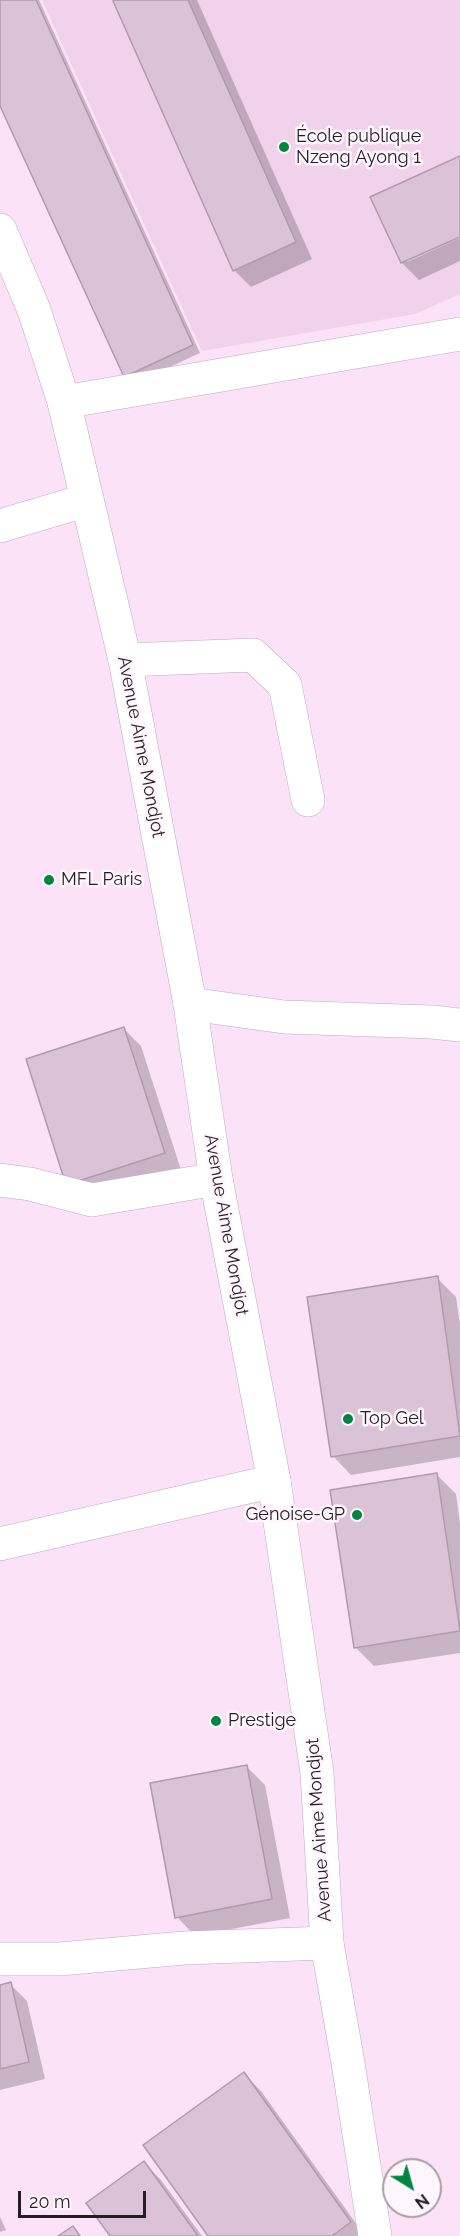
<!DOCTYPE html>
<html>
<head>
<meta charset="utf-8">
<style>
  body { margin:0 }
  #map { position:relative; width:460px; height:2236px; overflow:hidden; background:#fbe2f7; font-family:Raleway,sans-serif }
  canvas { display:block }
  .north { position:absolute; left:382px; top:2158px; width:60px; height:60px; box-sizing:border-box; background:#fff5fd; border:2px solid #a89fa6; border-radius:50%; rotate:143deg; font-size:16px; font-weight:700; line-height:24px; text-align:center; color:#251d24 }
  .north::after { content:''; display:block; margin:auto; width:21px; height:27px; background:#008642; clip-path:polygon(50% 0,100% 100%,50% 72%,0 100%) }
  .scale { position:absolute; left:18px; top:2191px; width:128px; height:27px; box-sizing:border-box; border:3px solid #251d24; border-top:0; padding-left:8px; font-size:18px; line-height:21px; white-space:nowrap; color:#251d24; -webkit-text-stroke:4px #fff5fd; paint-order:stroke }
</style>
</head>
<body>
<div id="map">
<canvas width="460" height="2236"></canvas>
<div class="north">N</div>
<div class="scale">20 m</div>
</div>
<script>
const ctx = document.querySelector('canvas').getContext('2d');
ctx.lineJoin = 'round';
function fillPath(path, color) { ctx.fillStyle = color; ctx.fill(path, 'evenodd'); }
function stroke(path, color, width, dash) { ctx.strokeStyle = color; ctx.lineWidth = width; ctx.lineCap = dash ? 'butt' : 'round'; ctx.setLineDash(dash || []); ctx.stroke(path); }
function label(font, color, halo, rows, align = 'center') {
  ctx.font = font + ' Raleway,sans-serif'; ctx.lineWidth = 5; ctx.setLineDash([]); ctx.textBaseline = 'middle'; ctx.strokeStyle = halo; ctx.fillStyle = color; for (const [text, x, y, turn = 0] of rows) {
    ctx.save(); ctx.translate(x, y); ctx.rotate((+turn || 0) * Math.PI / 180); ctx.textAlign = isNaN(turn) ? turn : align; if (halo) ctx.strokeText(text, 0, 0); ctx.fillText(text, 0, 0); ctx.restore();
  }
}
const built = new Path2D(`
  M42 0H460V294L415 314 202 351Z`);
const shadow = new Path2D(`
  M0 0H39L200 353 133 384 0 102Z
  M118 0H197L312 259 251 287 234 270Z
  M460 158V235L407 259V262L460 238V261L419 280 402 263 372 198Z
  M124 1029 141 1046 181 1170 85 1201 68 1184Z
  M437 1278 456 1297 460 1324V1457L351 1475 333 1456Z
  M437 1475 456 1494 460 1523V1653L374 1666 355 1647Z
  M246 1766 265 1785 290 1918 195 1936 177 1917Z
  M10 1984 27 2001 45 2079 0 2090V1986Z
  M244 2074 261 2091 365 2236H210Z
  M144 2163 161 2180 202 2236H112Z
  M0 2217 6 2230 0 2232Z`);
const building = new Path2D(`
  M0 0H36L193 345 124 377 0 106Z
  M114 0H188L296 242 233 271 113 1Z
  M460 156V237L401 263 370 197Z
  M124 1027 165 1153 66 1185 26 1059Z
  M438 1276 460 1436 331 1457 307 1297Z
  M437 1473 460 1631 354 1648 330 1490Z
  M247 1765 272 1899 175 1918 150 1783Z
  M11 1982 29 2062 0 2069V1985Z
  M244 2072 351 2222 332 2236H208L143 2145Z
  M144 2161 198 2236H110L86 2203Z
  M73 2226 80 2236H58Z`);
const street = new Path2D(`
  M64 402 460 334
  M0 526 87 500
  M125 660 253 655 285 685 308 800
  M190 1004 284 1017 432 1022 460 1025
  M0 1180 30 1184 92 1200 216 1179
  M0 1544 274 1481
  M0 1959H60L184 1948 327 1943`);
const secondary = new Path2D(`
  M0 230 34 310 64 402 125 660 190 1004 216 1179 274 1481 317 1773 327 1943 348 2063 375 2236`);
const markers = [
  [284,147,6,"#008642"],
  [49,880,6,"#008642"],
  [348,1419,6,"#008642"],
  [357,1515,6,"#008642"],
  [216,1721,6,"#008642"]
];
const poiNames = [
  ["École publique",296,137],
  ["Nzeng Ayong 1",296,158],
  ["MFL Paris",61,880],
  ["Top Gel",360,1419],
  ["Génoise-GP",345,1515,"right"],
  ["Prestige",228,1721]
];
const streetNames = [
  ["Avenue Aime Mondjot",141,747,79],
  ["Avenue Aime Mondjot",226,1225,80],
  ["Avenue Aime Mondjot",319,1830,-94]
];
fillPath(built, '#f1d2eb');
fillPath(shadow, '#0003');
fillPath(building, '#dbc3d7');
stroke(building, '#b19aad', 1.5);
stroke(street, '#c1aabd', 34);
stroke(secondary, '#c1aabd', 34);
stroke(street, '#fff', 33);
stroke(secondary, '#fff', 33);
for (const [x, y, r, color] of markers) { const dot = new Path2D(); dot.arc(x, y, r, 0, 2 * Math.PI); ctx.fillStyle = color; ctx.fill(dot); stroke(dot, '#fff5fd', 2); }
label('18px', '#251d24', '#fff5fd', poiNames, 'left');
label('18px', '#251d24', '#fff5fd', streetNames);
</script>
</body>
</html>
